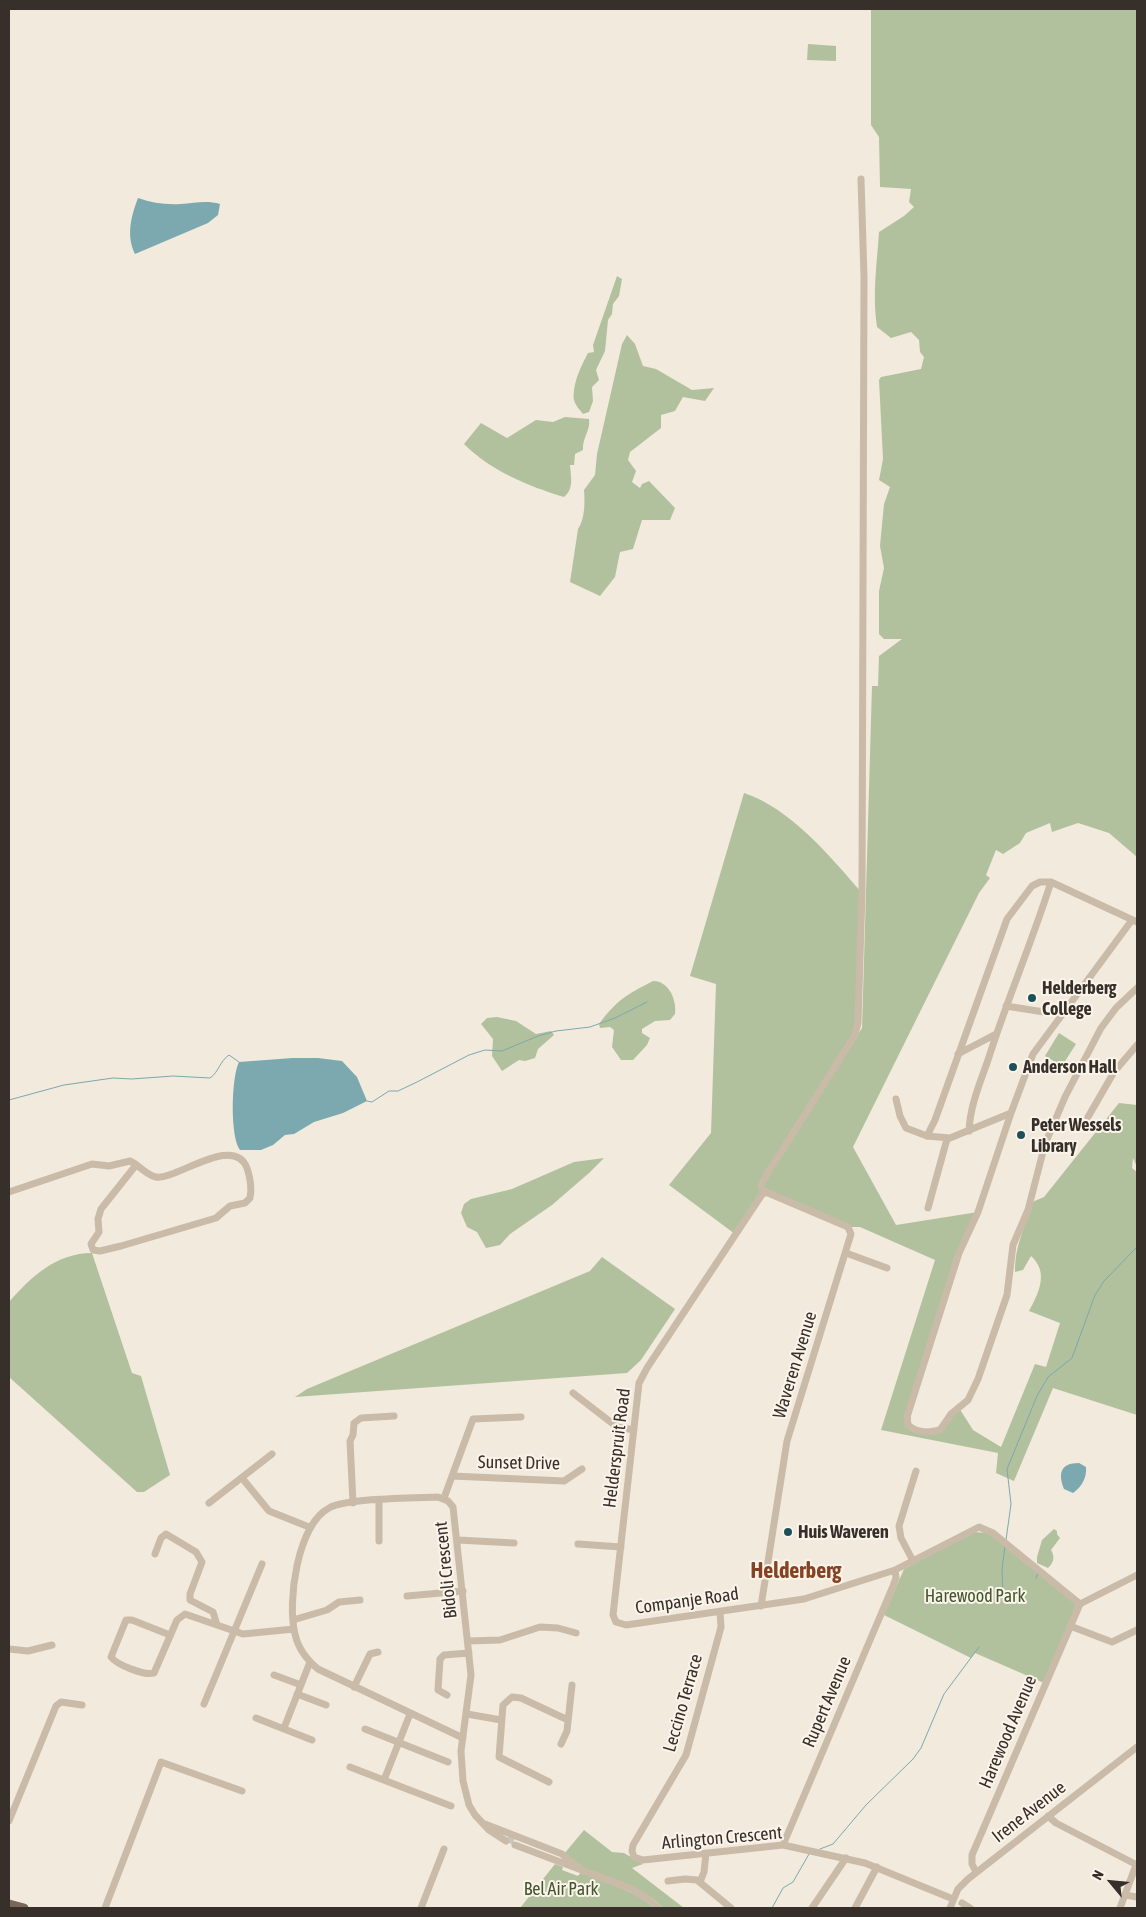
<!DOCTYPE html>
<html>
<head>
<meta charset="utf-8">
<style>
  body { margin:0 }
  #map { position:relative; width:1146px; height:1917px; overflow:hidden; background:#f2eadd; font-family:"Asap Condensed",sans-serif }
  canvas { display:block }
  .frame { position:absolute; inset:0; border:10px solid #372f29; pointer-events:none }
  .north { position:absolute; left:1086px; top:1857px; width:50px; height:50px; -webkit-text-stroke:4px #faf4ea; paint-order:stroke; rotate:298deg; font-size:14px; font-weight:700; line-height:20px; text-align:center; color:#372f29 }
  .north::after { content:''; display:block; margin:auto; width:18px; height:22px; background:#372f29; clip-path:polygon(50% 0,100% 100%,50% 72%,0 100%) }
</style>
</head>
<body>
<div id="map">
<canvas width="1146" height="1917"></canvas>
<div class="frame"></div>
<div class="north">N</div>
</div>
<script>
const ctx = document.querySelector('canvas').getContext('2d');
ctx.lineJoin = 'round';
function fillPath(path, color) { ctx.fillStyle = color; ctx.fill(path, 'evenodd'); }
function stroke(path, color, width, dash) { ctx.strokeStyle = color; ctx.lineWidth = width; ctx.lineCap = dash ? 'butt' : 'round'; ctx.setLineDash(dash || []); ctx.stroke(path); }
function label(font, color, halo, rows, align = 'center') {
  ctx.font = font + ' "Asap Condensed",sans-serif'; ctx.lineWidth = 4; ctx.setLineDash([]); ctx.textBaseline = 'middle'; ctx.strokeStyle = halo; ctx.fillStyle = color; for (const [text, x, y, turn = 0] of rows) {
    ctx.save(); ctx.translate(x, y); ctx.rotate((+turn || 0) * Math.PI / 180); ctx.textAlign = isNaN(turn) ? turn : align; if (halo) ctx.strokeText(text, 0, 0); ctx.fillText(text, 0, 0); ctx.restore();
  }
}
const green = new Path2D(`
  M871 9H1137V857L1109 833 1078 823 1052 832 1050 823 1026 833 1020 843 1003 854 996 850 986 875 990 878 979 893 853 1147 896 1225 978 1212 959 1253 912 1402 910 1427 935 1431 959 1408 973 1430 1001 1447 1035 1364 1046 1367 1060 1323 1029 1311C1039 1293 1049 1272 1031 1256L1023 1270 1015 1272C1015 1242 1026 1230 1030 1203L1044 1197 1119 1103 1137 1105V1167L1133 1158 1132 1168 1137 1172V1415L1053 1388 1014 1481 996 1473 998 1453 881 1430 935 1260 860 1227H851L765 1189 763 1184 862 1028 872 686H878L879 656 902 639H884L879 634V591L884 568 880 546 881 535 884 504 890 487 879 480 883 459 879 380 881 377 921 369 924 357 920 352 919 340 911 332 891 338 877 327C872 295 877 264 879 232L904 216 914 207 909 202 911 189 880 187 879 137 871 125Z
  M808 44 836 46V61L807 60Z
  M617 276 622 279 619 296 613 304 612 314 608 320 605 351 596 370 599 380 592 387 593 401 589 412 583 414C580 410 575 405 574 400 572 385 581 366 588 353L594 352 593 345Z
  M627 335 635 344 643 366 656 369 692 390 714 388 705 401 683 397 675 411 661 415V428L630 452 628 460 636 471 632 482 640 488 642 484 649 481 675 508 670 520H642L633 549 620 552 615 577 600 596 570 582 578 529C585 519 585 502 584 490L595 475 597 454 622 344Z
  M565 417 589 419C591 430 582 438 583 450L575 454 574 465H570C571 478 574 489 564 497 528 486 491 471 464 444L481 423 507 438 536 420 553 422Z
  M744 793C790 808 830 856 862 893L857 1028 764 1179 763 1193 735 1234 669 1185 711 1133 716 984 690 976Z
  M653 981C669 981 677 1000 675 1014L670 1020 655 1021 642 1029V1033L650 1038 647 1045 633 1060H621L612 1047 614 1030 610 1027 600 1028 599 1024C617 1000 626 995 653 981Z
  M497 1017 516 1021 536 1034 551 1031 554 1035 538 1049 535 1058 525 1061 519 1060 502 1071 492 1056 493 1039 481 1024 487 1018Z
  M1059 1033 1076 1044 1062 1066 1045 1056Z
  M604 1158 589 1173 552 1205 510 1234 500 1245 486 1248 477 1232 467 1227 461 1213 464 1204 471 1199 512 1189 574 1162Z
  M92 1253 132 1373 141 1376 170 1475 144 1492H137L9 1377V1302C31 1277 56 1253 92 1253Z
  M602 1257 675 1309 641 1360 627 1373 295 1397 307 1389 590 1271Z
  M1054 1529 1057 1531V1534L1060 1538 1051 1550C1055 1557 1054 1562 1048 1568L1037 1563V1557L1042 1540Z
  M974 1532 989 1533 1075 1603 1076 1605 1044 1683 975 1653 971 1658 884 1615 904 1569Z
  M584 1830 612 1852 624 1853 643 1864 632 1868 684 1908H663L652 1898 585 1869 564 1854Z
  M555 1864 563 1867 562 1870 578 1876 581 1872 635 1894 655 1908H520Z`);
const water = new Path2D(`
  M138 198C152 203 166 205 181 204 195 203 207 200 220 204L218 215 208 223 135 254C126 235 131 217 138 198Z
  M293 1058H318L342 1061 357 1077 367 1101 343 1113 314 1122 294 1134 285 1135 273 1145 261 1150H240C230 1137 231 1078 239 1062Z
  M1079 1463 1086 1467C1087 1477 1082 1487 1073 1493L1064 1489C1058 1474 1060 1463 1079 1463Z`);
const stream = new Path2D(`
  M9 10V9
  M9 1100 64 1085 113 1078 132 1079 173 1076 210 1078C219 1072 219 1062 229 1055L239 1062
  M367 1101 372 1102 389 1091H398L417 1082 469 1055 485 1050 502 1051 538 1036 556 1031 590 1027 615 1018 647 1002
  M1006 1540 1011 1504 1007 1469 1037 1396 1048 1377 1072 1358 1095 1295 1104 1281 1137 1247
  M1036 1578 1038 1573
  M1003 1597 1002 1569 1005 1546
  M820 1849 833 1844 866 1805 913 1759 921 1748 944 1694 979 1647
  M772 1908 783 1888 793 1882 809 1854`);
const minorTunnel = new Path2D(`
  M507 1839 517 1842`);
const minor = new Path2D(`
  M1006 1006 1044 1012
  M958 1054 996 1034
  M896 1099 900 1116 906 1128 927 1136 950 1138 1011 1113 1033 1054 1132 920
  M1011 1113 978 1212 959 1253 907 1417 908 1425C917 1433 929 1433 940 1430L951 1414 968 1400 978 1379 1007 1295 1013 1245 1028 1210 1045 1144 1065 1097 1101 1028 1116 1008 1137 988
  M1088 1117 1114 1072 1137 1045
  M969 1131C970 1106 980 1083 988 1060 1007 1000 1032 942 1051 882
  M927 1136 935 1120 1007 919 1032 886 1040 882H1051L1137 922
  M9 1192 92 1164 109 1166 130 1161C139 1165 146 1175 156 1177 175 1181 234 1133 247 1168 250 1177 252 1188 250 1198L245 1203 230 1206 216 1218 121 1246 100 1251 93 1250 91 1244 99 1232 98 1219 101 1209 136 1165
  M763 1193 761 1185 764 1179 855 1035 858 1023 862 893 864 277 861 179
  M763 1193 647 1368 639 1383 613 1615 616 1622 626 1625 804 1599 895 1570 979 1527 993 1533 1080 1604
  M928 1208 947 1139
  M846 1253 887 1268
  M573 1393 617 1427 634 1430
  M452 1476 564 1481 582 1469
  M242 1478 269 1511 309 1527
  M444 1498 473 1419 521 1417
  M379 1501V1541
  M209 1503 272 1454
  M353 1503 350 1441 353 1435 354 1423 361 1418 394 1416
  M458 1540 514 1543
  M578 1544 621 1547
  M155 1554 161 1538 166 1534 196 1552 202 1562 190 1594V1600L213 1612 217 1625
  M913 1561 901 1538 899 1526 916 1471
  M407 1596 463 1591
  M1080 1604 1137 1575
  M761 1606 787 1441 851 1234 848 1227 768 1193H763
  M720 1612 721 1627 686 1755 633 1845 632 1851 634 1857 643 1860 783 1845 865 1863 953 1899
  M293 1620 327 1610 339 1602 360 1600
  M1070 1626 1112 1642 1137 1630
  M170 1635 132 1620H126L111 1657C117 1665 145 1676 154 1673L177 1620 185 1614 243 1634 294 1629
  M468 1641 500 1640 540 1627 558 1628 576 1633
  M9 1649 28 1651 52 1645
  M274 1675 301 1685
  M354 1687 370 1654 378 1652
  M297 1694 326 1705
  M447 1695 438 1690 440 1659 444 1655 469 1653
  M204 1704 262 1564
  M467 1714 501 1720
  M256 1718 312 1740
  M284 1728 310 1662
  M365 1729 448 1762
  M463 1738 318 1669C307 1660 298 1648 295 1634 287 1603 297 1525 329 1508 348 1498 413 1498 438 1497L448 1501 453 1507 471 1675 461 1751 463 1781 469 1805 475 1815 489 1830 506 1841
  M561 1744 567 1731 572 1685
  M350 1767 451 1806
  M384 1780 410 1714
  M549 1782 499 1757 503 1705 512 1697 521 1698 568 1720
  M1048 1816 1056 1823 1137 1865
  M9 1821 56 1706 61 1702 82 1705
  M485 1824 562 1854 579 1868
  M515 1845 632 1889 648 1899 658 1908
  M783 1845 893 1586 896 1578 895 1570
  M976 1872 972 1864V1855L1080 1604
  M668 1881 685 1879 697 1880 731 1908
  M700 1882 704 1872 706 1853
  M1125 1895 1137 1897
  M962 1903 970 1908
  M105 1908 161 1762 242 1791
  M421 1908 444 1849
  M812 1908 846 1858
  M855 1908 877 1867
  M950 1908 958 1889 968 1879 1137 1747
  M1120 1908 1136 1865`);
const major = new Path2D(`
  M9 1904 24 1908`);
const markers = [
  [1032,998,5,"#1f5059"],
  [1013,1067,5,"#1f5059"],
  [1021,1135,5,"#1f5059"],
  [788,1532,5,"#1f5059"]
];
const poiNames = [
  ["Helderberg",1042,988],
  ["College",1042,1009],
  ["Anderson Hall",1023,1067],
  ["Peter Wessels",1031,1125],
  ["Library",1031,1146],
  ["Huis Waveren",798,1532]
];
const streetNames = [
  ["Waveren Avenue",795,1365,-73],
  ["Helderspruit Road",617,1448,-83],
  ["Sunset Drive",519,1463,1],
  ["Bidoli Crescent",446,1570,-96],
  ["Companje Road",687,1601,-8],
  ["Rupert Avenue",827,1702,-67],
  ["Leccino Terrace",683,1703,-74],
  ["Harewood Avenue",1008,1732,-67],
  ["Irene Avenue",1029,1812,-38],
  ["Arlington Crescent",722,1838,-5]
];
const parkNames = [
  ["Harewood Park",975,1596],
  ["Bel Air Park",561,1889]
];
const districtNames = [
  ["Helderberg",796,1571]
];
fillPath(green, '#b2c19d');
fillPath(water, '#7ca8af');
stroke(stream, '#7ca8af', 1);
stroke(minorTunnel, '#cdc5b9', 7, [7, 3.5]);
stroke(minor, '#cabba9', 7);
stroke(major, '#79675a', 9);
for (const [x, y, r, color] of markers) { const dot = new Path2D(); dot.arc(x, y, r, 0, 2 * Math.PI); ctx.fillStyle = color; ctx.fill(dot); stroke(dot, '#faf4ea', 2); }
label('bold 18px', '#372f29', '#faf4ea', poiNames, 'left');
label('18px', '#372f29', '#faf4ea', streetNames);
label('18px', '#43562d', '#faf4ea', parkNames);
label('bold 22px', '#864323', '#faf4ea', districtNames);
</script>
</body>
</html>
